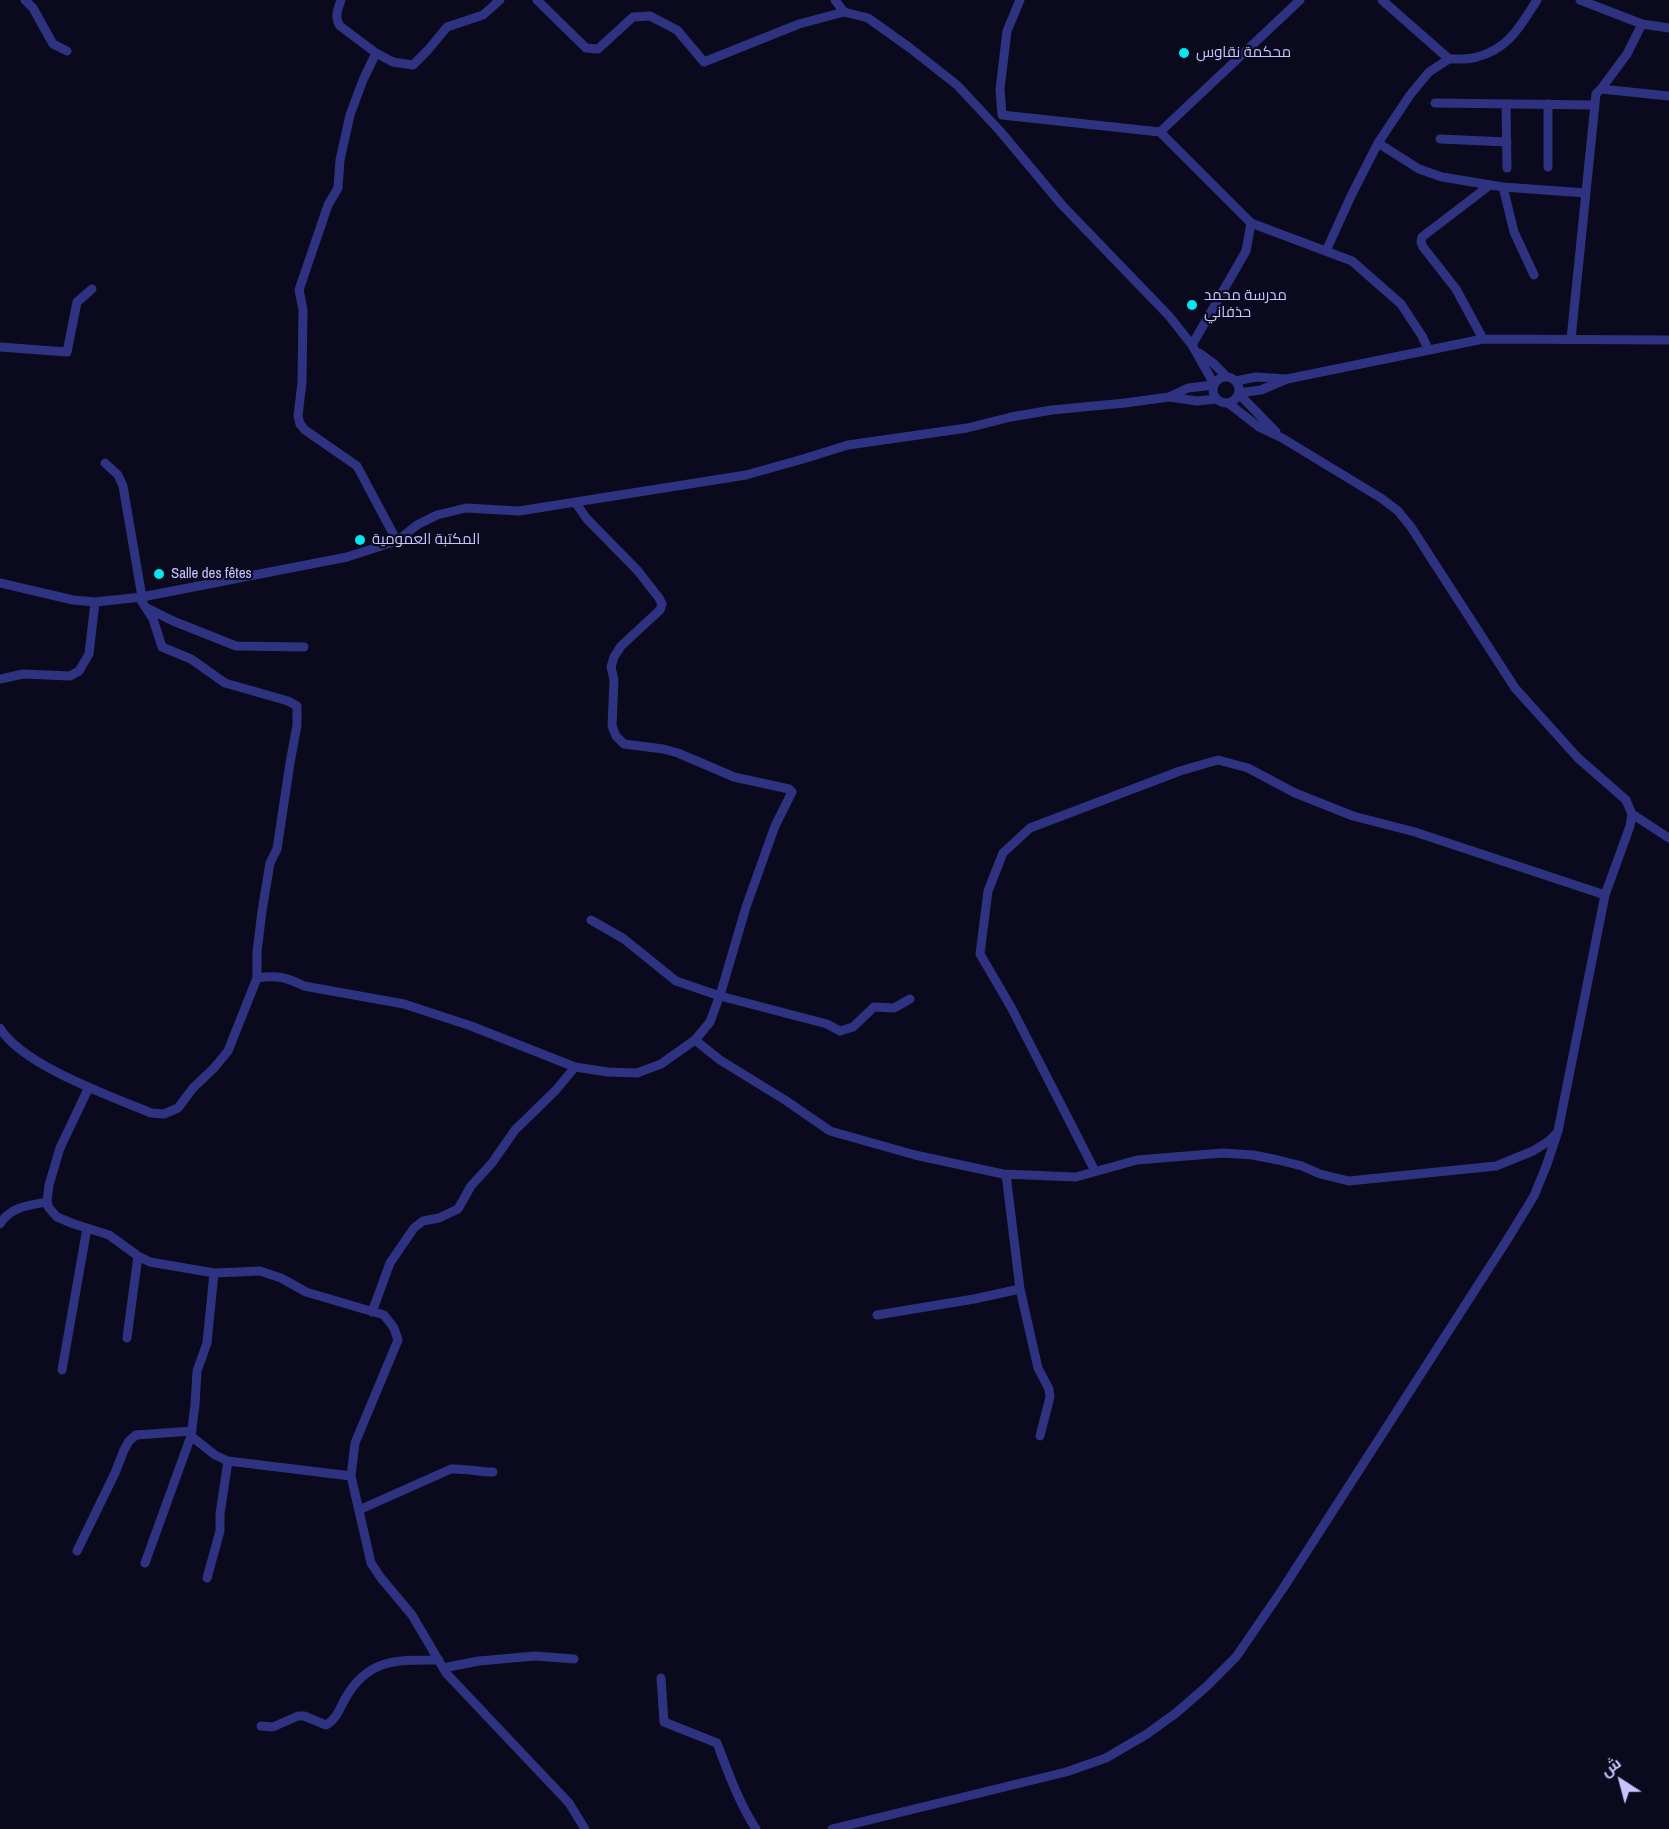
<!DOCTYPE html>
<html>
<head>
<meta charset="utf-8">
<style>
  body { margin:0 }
  #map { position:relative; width:1669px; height:1829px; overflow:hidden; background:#0b091d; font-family:"Archivo Narrow",Cairo,sans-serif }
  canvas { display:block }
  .north { position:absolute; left:1591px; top:1751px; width:60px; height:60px; -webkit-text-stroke:4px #0b091d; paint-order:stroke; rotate:324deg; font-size:16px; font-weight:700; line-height:24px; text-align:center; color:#c7c5ff }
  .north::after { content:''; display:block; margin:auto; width:21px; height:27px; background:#c7c5ff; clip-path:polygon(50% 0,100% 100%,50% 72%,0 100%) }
</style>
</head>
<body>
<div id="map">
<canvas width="1669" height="1829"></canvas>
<div class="north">ش</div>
</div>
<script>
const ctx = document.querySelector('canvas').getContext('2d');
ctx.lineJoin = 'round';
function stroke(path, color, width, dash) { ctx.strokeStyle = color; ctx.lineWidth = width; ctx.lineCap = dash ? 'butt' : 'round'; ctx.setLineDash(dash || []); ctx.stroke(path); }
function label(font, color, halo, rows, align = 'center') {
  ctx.font = font + ' "Archivo Narrow",Cairo,sans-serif'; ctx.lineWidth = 4.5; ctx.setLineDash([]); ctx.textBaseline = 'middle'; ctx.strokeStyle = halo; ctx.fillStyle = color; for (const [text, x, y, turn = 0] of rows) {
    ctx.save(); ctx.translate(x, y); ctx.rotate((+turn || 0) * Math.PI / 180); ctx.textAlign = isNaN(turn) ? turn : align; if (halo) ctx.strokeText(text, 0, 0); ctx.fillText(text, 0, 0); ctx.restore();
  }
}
const minor = new Path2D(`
  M25 0 33 8 53 44 67 51
  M341 0C338 9 334 17 340 26L376 53 393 62 413 65 428 50 447 27 483 15 500 0
  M537 0 586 48 598 49 633 17 650 16 677 30 704 62 799 24 844 12
  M835 0 844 12 868 18 910 48 957 85 1000 131 1062 205 1169 316 1192 345 1214 384
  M1020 0 1007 31 1000 89 1002 115 1160 132 1300 0
  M1382 0 1449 59C1458 59 1469 60 1477 57 1509 49 1520 26 1537 0
  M1580 0 1642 24 1669 28
  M376 53 363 80 350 115 340 160 338 188 328 205 299 290 303 310 302 382 298 416 300 424 305 430 357 466 397 541
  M1601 89 1627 54 1642 24
  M1435 103 1595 105
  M1506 104 1507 168
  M1548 104V167
  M1160 132 1251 223 1246 251 1192 345
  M1440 139 1507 142
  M1378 143 1419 169 1442 177 1503 187 1586 193
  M1503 187 1514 232 1534 275
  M1251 223 1352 261 1401 304 1422 336 1428 349
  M1326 251 1351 196 1378 143 1410 95 1429 72 1449 59
  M1483 339 1456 289 1423 247 1421 242 1422 237 1490 185
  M1571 339 1596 94 1601 89 1669 96
  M0 347 67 352 77 302 92 289
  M1199 353 1213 363 1227 377
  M1213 390a13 13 0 1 1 26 0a13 13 0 1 1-26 0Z
  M1236 381 1256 377 1287 379
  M1239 393 1261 390 1287 379 1483 339 1669 340
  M1239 394 1276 432
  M1169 397 1197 401 1216 399
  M105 463 118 475 123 486 142 597
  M0 583 73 600 95 602 142 597 347 557 397 541 417 525 437 515 466 508 519 511 746 475 803 459 848 445 967 428 1011 417 1052 410 1125 403 1169 397 1188 388 1214 385
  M139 597 153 619 162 647 191 659 225 683 288 701 297 706V725L290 763 277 849 270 863 262 911 257 952V978
  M147 608 173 621 236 646 304 647
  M0 679 23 674 70 676 79 671 89 654 95 602
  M1632 814 1669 838
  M591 920 624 939 676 981 720 996 827 1024 840 1031 853 1027 874 1007 894 1008 910 999
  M0 1028C22 1065 110 1096 151 1113L164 1114 178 1108 193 1088 214 1068 228 1051 257 978C277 975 286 977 304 986L404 1004 471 1026 575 1067 608 1072 637 1073 661 1064 695 1040 710 1022 721 992 746 907 775 826 792 792 789 789 734 777 678 753 663 749 624 744 616 736 612 726 614 680 611 667 614 657 621 646 660 610 662 604 659 598 638 571 587 519 575 502
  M695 1040 720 1060 785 1100 830 1131 915 1155 1003 1174 1076 1177 1137 1160 1223 1153 1253 1155 1278 1160 1302 1166 1320 1174 1349 1181 1496 1166 1533 1151 1549 1141 1557 1133
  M89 1087 60 1148 49 1185 47 1202 49 1208 57 1217 74 1224 109 1235 138 1256 150 1262 214 1273 260 1271 281 1278 306 1292 384 1315 394 1328 398 1340 355 1443 351 1476 371 1563 381 1578 412 1615 446 1673 569 1803 585 1829
  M1095 1171 1011 1007 980 954 988 891 1003 853 1030 828 1180 771 1218 760 1248 768 1295 793 1353 816 1415 832 1605 895
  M1006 1174 1020 1289 1038 1368 1049 1389 1050 1397 1040 1436
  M0 1224C10 1207 29 1205 47 1202
  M372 1312 390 1263 414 1228 423 1221 439 1218 458 1209 471 1186 492 1163 515 1130 556 1090 575 1067
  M877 1315 974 1299 1020 1289
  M127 1338 138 1256
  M62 1370 87 1228
  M191 1436 215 1455 228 1461 220 1514V1531L207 1578
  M228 1461 351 1476
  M359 1510 451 1469C465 1468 479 1472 493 1472
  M77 1551 115 1473 124 1450 129 1441 136 1435 192 1431
  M145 1563 191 1436 195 1405 197 1371 207 1343 214 1273
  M443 1668 479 1661 535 1656 574 1659
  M661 1678 664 1722 717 1743C728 1772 739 1803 756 1829
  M261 1726 273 1727 298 1716H304L326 1725C336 1720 340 1708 345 1699 368 1658 397 1660 439 1660
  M832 1829 1066 1772 1106 1758 1147 1734 1176 1713 1206 1687 1236 1657 1282 1590 1507 1240 1534 1196 1547 1164 1558 1131 1605 895 1630 826 1632 814 1626 800 1578 758 1515 688 1411 527 1398 511 1381 498 1282 438 1259 427 1228 403`);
const markers = [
  [1184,53,6,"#00e8f0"],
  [1192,305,6,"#00e8f0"],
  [360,540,6,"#00e8f0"],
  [159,574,6,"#00e8f0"]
];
const poiNames = [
  ["محكمة نقاوس",1196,53],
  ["مدرسة محمد",1204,296],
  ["حذفاني",1204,313],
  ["المكتبة العمومية",372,540],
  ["Salle des fêtes",171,574]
];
stroke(minor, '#2f3281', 9);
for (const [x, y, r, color] of markers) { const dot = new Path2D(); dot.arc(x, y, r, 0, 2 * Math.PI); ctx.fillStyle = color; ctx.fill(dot); stroke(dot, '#0b091d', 2); }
label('15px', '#c7c5ff', '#0b091d', poiNames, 'left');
</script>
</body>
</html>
